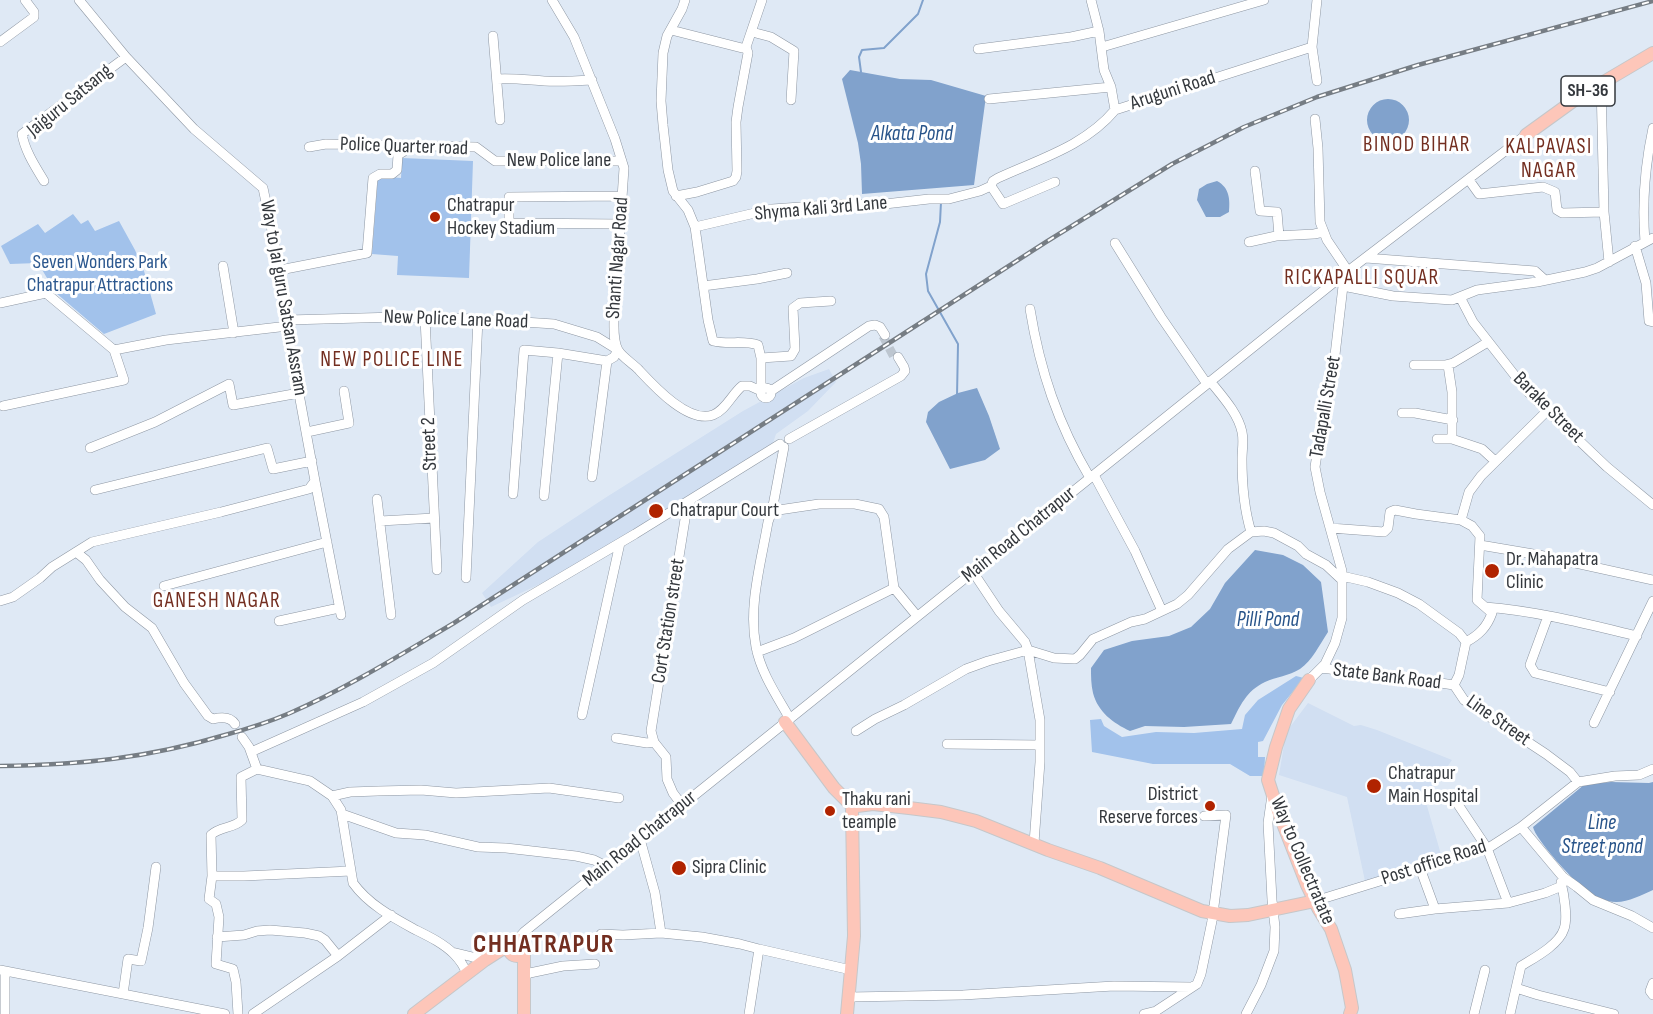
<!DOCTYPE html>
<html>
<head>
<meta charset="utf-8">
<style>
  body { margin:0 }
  canvas { display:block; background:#dfe9f5 }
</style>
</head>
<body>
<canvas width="1653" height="1014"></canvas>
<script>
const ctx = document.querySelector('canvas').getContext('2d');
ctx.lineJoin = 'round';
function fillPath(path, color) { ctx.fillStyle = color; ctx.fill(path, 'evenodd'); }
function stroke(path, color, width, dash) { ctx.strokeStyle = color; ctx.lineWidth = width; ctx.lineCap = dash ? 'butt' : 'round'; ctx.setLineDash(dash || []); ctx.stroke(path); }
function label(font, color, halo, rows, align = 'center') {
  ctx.font = font + ' "Sofia Sans Condensed",sans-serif'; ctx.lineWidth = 6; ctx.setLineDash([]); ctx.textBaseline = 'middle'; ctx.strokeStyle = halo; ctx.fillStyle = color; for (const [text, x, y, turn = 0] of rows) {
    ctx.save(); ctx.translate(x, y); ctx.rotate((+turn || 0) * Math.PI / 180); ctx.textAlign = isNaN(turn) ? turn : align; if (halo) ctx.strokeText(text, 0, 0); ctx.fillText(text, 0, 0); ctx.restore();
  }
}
const built = new Path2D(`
  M829 369 836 382 808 411 776 434 773 443 661 515 557 576 491 607 482 593 538 542 605 498 743 411 804 378Z
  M1308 703 1354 726 1361 725 1377 730 1452 760 1425 799 1442 858 1365 881 1347 797 1279 775 1285 739 1290 727Z`);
const green = new Path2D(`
  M402 158 473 161 469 278 397 275 398 256 372 254 378 176 401 178Z
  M73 214 81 224 88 220 95 231 119 221 135 250 144 271 156 314 104 334 56 293 38 263 10 264 1 246 38 224 45 233Z
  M1296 676 1304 678 1282 705 1263 741 1258 742V757H1265L1264 776H1250L1230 764H1153L1092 752 1090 720 1101 719 1104 726 1122 737 1156 732 1194 733 1242 729 1245 715 1258 700Z`);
const water = new Path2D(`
  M850 70 900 79 931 80 986 96 974 185 862 194 861 164 858 143 842 79Z
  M1367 120a21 21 0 1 1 42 0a21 21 0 1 1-42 0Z
  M1217 181C1230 188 1230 200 1229 212L1220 217H1206L1197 200 1199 189 1207 184Z
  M977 388 989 416 1000 449 985 460 950 469 926 422 928 412 939 402 958 393Z
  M1255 550 1283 555 1303 565 1321 582 1328 632C1320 644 1312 661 1300 669 1289 676 1276 677 1265 682 1246 691 1240 706 1231 724L1184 727 1145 726 1130 731C1113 723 1098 712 1093 693 1091 685 1091 676 1091 668L1104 650 1132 641 1169 636 1191 627 1210 609 1225 583Z
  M1611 782 1649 783 1653 782V890C1639 896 1624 905 1608 901 1602 899 1592 895 1587 891 1576 884 1535 839 1533 827L1585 784Z`);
const stream = new Path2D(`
  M861 72 859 57 862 50 884 48 918 14 923 0
  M941 202 940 222 926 274 928 291 958 344 957 396`);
const minorTunnel = new Path2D(`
  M883 336 895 359`);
const minor = new Path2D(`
  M552 0 574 37 615 139 624 168 614 318C614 328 613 341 618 350 622 357 632 363 638 369 653 385 688 424 713 415 726 410 732 394 742 386H750L761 391V358L758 345C744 340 728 345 713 341L708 320 695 227 688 210 673 191 668 170 663 125 661 101 663 53 667 36 682 9 685 0
  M1091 0 1099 31 1104 70 1111 87 1115 110
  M671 30 742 48 746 47 762 0
  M752 32 771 37 794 51 791 100
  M493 36 500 120
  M0 42 34 17V12L25 0
  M1102 47 1264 0
  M978 49 1071 37 1099 31
  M497 79C513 78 528 80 544 81 560 82 576 81 592 80
  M1317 81 1312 47 1317 0
  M1601 83 1604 212 1609 262
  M989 99 1111 87
  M1315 119 1318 148 1320 222 1327 240 1348 271
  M309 147 326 144 476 147 495 161H622
  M1255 171 1260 211 1277 212 1279 236
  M1469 180 1479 194 1543 187 1555 192 1557 210 1562 213 1604 212
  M44 181C35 166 25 151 22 134L126 57
  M991 186 1003 204 1055 182
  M676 196 697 192 733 181 736 177 737 171 736 122 738 107 748 53 746 47
  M621 224 509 223V197L622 196
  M695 227 772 209 843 204 876 205 929 199H949L980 191 991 186 993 181 998 178C1039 159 1085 146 1115 110L1312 47
  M1249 242 1276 236 1314 234 1324 232
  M1645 242C1642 204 1645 165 1653 128
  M1115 243 1161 317 1207 384
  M1635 246 1646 283 1649 321 1653 322
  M1366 258 1535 271 1545 280
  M223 266 234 333
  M280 270 367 253 373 178 380 174H392L397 170 398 155 403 152
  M703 286 757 279 787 273
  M1343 286 1393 296 1452 300 1477 290 1537 282 1585 272 1597 268 1653 238
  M1460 297 1473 322 1527 391 1607 467 1653 505
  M0 303 46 293 114 350 166 340 288 326
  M1030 309C1040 371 1058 424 1090 478
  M425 318 437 570
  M288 320 397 317 478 319 554 324 597 337 618 350 614 357 607 361 558 353 524 350 513 494
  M761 358 791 356 795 349 793 308 800 303 831 301
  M1414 365H1445L1453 363 1488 342
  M1448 365 1452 392V439L1482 449 1495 461
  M1210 381C1222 396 1238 413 1242 432 1244 441 1242 450 1242 459 1242 484 1244 509 1251 532
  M761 393a5 5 0 1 1 10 0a5 5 0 1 1-10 0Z
  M771 391 869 326 875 325 880 327 885 335
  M3 406 124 380 114 350
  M1402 413H1415L1453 420
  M307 432 349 423 344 391
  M789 439 901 376 905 371 904 367 898 357
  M1437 439H1452
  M784 447 772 511 768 522C761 563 748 606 756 647 761 673 777 696 790 719
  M90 448 155 422 229 384 233 405 299 393
  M1094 475 1135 551 1162 611
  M592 477 607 361
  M315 481 341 615
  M95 490 267 448 273 469 312 461
  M544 496 558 353
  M377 499 391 615
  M772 511 819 504H855L879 509 884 517 894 588 917 616
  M380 521 434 518
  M1330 528 1384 532 1388 528 1390 512 1395 510 1416 514 1461 520
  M1480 545 1539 555 1653 580
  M76 552 86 560 100 580 125 607 152 628 184 683 208 716 213 719C221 717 230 716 235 724
  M973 572 999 611 1025 642 1028 650 1040 720V762L1034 843
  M1342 576 1368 582 1398 593 1419 604 1459 633 1466 642 1459 675 1454 685 1464 700 1546 754 1570 772 1578 782
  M466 578 478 319
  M164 586 327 542
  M0 601 13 597 40 578 52 567 92 542 221 512 309 489 315 481 290 345 279 264 263 188 194 129 126 57 79 0
  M1485 607C1537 611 1587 624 1637 636
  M1548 616 1530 665 1535 673 1610 692
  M279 621 339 608
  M1466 642C1479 635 1487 627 1492 613L1477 600 1480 536 1472 526 1461 520 1469 492 1481 476 1548 410
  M757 652 794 638 894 588
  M1321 668 1420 680 1454 685
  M1309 680 1325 664 1335 643 1342 618V571L1320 492 1315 467 1323 415 1335 355 1343 286 1339 278
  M582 715 620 543
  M1594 723 1653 601
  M856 731 875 719 904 705 966 669 988 661 1028 650 1054 658 1075 659 1080 655 1093 639 1131 622 1145 619 1177 604 1188 595 1228 549 1251 532 1264 531 1274 533 1298 546 1306 554 1326 565 1342 580
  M242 737 249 747 257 769 310 781 332 796 341 810 353 883C368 904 392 917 414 929 428 936 443 943 454 954 460 960 464 966 467 974
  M616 738 647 743 654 742
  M947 744 1040 745
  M251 752 363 702 433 663 523 600 635 534 780 444
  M332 796 350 792 378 791 421 790 456 793 549 788 619 798
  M1455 800 1487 848 1508 903
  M682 805 673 793 667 779 666 757 654 742 651 731 686 513 691 500
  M342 814 396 833 425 835 478 847 506 848 576 856 594 860 606 866
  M1521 827 1563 877 1577 887 1593 900 1632 916 1653 928
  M640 839 655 893 661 933
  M1420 868 1435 909 1508 903 1545 893 1562 886
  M212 876H244L351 871
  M1315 901 1490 847 1521 827 1578 782 1615 776 1639 775 1653 769
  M1399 914 1435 909
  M601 934 623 935 661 933 702 937 740 944 759 949
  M217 937 244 935 257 931 270 930 305 933 319 936 325 940 338 956
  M517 940 524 932 1348 271 1526 135
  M452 952 485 960
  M0 970 225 1014
  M525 974 563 966 595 964
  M1653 983 1650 991 1653 995
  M1516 988 1538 995 1614 1014
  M123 994 128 959 141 961 148 928 156 867
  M849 997 963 995 1114 986 1191 987
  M5 1014V971
  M238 1014 236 982 233 969 216 964 219 917 216 904 209 899 212 876 211 835C220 826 233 829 242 820L241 777 257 769
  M253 1014 338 956 391 915
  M749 1014 759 949 851 970
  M1144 1014 1156 1011 1197 984 1201 974 1212 921 1226 815 1204 816
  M1246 1014 1261 985 1274 951 1275 927 1272 900 1268 823 1272 795
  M1474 1014 1485 970
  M1510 1014 1521 966C1534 958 1559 945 1564 929 1568 918 1564 894 1561 882`);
const major = new Path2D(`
  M1526 135 1580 96 1653 53
  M1309 680 1289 709 1276 747 1268 780 1278 811 1307 885 1318 908 1331 929 1345 970 1352 1008 1350 1014
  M785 722 834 788 849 803
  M857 806 873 804 909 808 941 812 976 821 1048 850 1100 868 1202 911 1230 916 1248 915 1315 901
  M509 948a8 8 0 1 1 16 0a8 8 0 1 1-16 0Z
  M524 951V1014
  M414 1014 485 960 510 944
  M847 1014 854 936 852 810`);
const rail = new Path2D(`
  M0 766C80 765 148 758 225 735 247 729 269 722 290 713 347 688 400 655 454 623L1046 242 1172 164 1244 127 1317 97 1418 65 1653 1`);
const markers = [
  [435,217,6,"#b02300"],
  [656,511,8,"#b02300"],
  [1492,571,8,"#b02300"],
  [1374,786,8,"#b02300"],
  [1210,806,6,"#b02300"],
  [830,811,6,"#b02300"],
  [679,868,8,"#b02300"]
];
const shields = [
  [1588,91,54]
];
const shieldNames = [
  ["SH-36",1588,91]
];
const streetNames = [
  ["Aruguni Road",1173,91,-18],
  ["Jaiguru Satsang",70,101,-39],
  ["Police Quarter road",404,147,2],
  ["New Police lane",559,161],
  ["Shyma Kali 3rd Lane",821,209,-5],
  ["Shanti Nagar Road",618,258,-86],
  ["Way to Jai guru Satsan Assram",283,298,80],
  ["New Police Lane Road",456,320,2],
  ["Tadapalli Street",1326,407,-80],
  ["Barake Street",1548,408,45],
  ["Street 2",430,444,-92],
  ["Main Road Chatrapur",1019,535,-39],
  ["Cort Station street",669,621,-81],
  ["State Bank Road",1387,677,7],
  ["Line Street",1498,721,35],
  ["Main Road Chatrapur",640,839,-39],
  ["Way to Collectratate",1302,861,67],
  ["Post office Road",1434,863,-18]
];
const poiNames = [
  ["Chatrapur",447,206],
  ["Hockey Stadium",447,229],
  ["Chatrapur Court",670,511],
  ["Dr. Mahapatra",1506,560],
  ["Clinic",1506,583],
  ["Chatrapur",1388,774],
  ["Main Hospital",1388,797],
  ["District",1198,795,"right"],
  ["Reserve forces",1198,818,"right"],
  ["Thaku rani",842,800],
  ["teample",842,823],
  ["Sipra Clinic",692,868]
];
const parkNames = [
  ["Seven Wonders Park",100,263],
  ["Chatrapur Attractions",100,286]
];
const waterNames = [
  ["Alkata Pond",912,135],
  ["Pilli Pond",1268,621],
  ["Line",1602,824],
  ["Street pond",1602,848]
];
const neighbourhoodNames = [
  ["BINOD BIHAR",1417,146],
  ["KALPAVASI",1549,148],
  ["NAGAR",1549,172],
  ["RICKAPALLI SQUAR",1362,279],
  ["NEW POLICE LINE",392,361],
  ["GANESH NAGAR",217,602]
];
const districtNames = [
  ["CHHATRAPUR",544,945]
];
fillPath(built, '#d1dff2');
fillPath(green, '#a2c2eb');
fillPath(water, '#81a2cc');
stroke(stream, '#81a2cc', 2);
stroke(minorTunnel, '#bdc6d0', 9, [9, 4.5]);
stroke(minor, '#8e97a3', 10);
stroke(major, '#c6c7c9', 14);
stroke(minor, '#fff', 9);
stroke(major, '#fdc6b9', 12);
stroke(rail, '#767d84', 4.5);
stroke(rail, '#fff', 2, [7]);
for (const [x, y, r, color] of markers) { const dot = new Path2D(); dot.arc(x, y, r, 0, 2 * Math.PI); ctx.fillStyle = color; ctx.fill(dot); stroke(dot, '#fff', 2); }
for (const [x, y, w] of shields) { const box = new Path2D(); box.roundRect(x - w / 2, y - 15, w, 30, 4.5); ctx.fillStyle = '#fff'; ctx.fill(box); stroke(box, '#34383d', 1.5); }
label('bold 18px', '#34383d', null, shieldNames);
label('20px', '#34383d', '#fff', streetNames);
label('20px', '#34383d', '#fff', poiNames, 'left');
label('20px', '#2b578e', '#fff', parkNames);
label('italic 21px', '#28548a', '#fff', waterNames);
ctx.letterSpacing = '1.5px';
label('21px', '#732e20', '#fff', neighbourhoodNames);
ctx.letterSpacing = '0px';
ctx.letterSpacing = '1.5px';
label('bold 26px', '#732e20', '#fff', districtNames);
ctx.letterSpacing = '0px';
</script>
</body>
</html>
